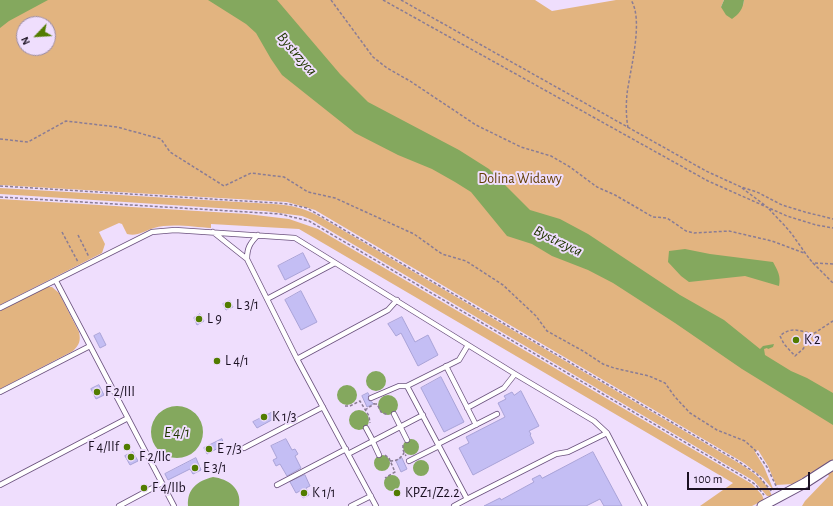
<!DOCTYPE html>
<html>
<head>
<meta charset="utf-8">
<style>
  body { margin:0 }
  #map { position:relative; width:833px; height:506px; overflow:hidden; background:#efdefd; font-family:"Alegreya Sans",sans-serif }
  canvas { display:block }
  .north { position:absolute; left:16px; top:16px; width:40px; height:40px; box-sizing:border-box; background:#efdefd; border:1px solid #9a8ca5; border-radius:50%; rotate:245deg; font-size:11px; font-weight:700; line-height:16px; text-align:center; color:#1b1122 }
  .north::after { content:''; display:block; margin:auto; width:14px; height:18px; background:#517c00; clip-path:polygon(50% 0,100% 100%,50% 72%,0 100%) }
  .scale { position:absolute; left:687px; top:472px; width:123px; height:18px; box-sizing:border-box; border:2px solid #1b1122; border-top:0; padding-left:5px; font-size:12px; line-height:14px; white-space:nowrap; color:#1b1122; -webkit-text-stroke:3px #efdefd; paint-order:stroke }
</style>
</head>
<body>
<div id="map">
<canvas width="833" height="506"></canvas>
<div class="north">N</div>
<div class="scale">100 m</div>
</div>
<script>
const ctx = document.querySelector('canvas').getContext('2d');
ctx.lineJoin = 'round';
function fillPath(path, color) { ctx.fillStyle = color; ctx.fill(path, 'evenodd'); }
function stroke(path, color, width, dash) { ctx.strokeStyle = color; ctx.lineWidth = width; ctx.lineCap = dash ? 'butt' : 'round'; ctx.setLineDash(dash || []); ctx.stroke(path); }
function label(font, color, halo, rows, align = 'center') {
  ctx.font = font + ' "Alegreya Sans",sans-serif'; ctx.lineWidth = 4; ctx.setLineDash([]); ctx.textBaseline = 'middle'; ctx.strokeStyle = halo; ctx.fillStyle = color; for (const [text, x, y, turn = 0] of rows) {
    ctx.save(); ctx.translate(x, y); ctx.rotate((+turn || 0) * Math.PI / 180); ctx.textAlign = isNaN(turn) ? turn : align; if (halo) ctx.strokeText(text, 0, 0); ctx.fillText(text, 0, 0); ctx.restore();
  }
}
const green = new Path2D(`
  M0 0H535L552 11 616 0H724L721 7 743 5 744 0H833V506H802L805 501 829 476 822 466 793 484 776 485 768 466 758 450 755 452 764 467 774 491 763 478 744 463 315 210 287 202 0 185ZM24 24H48V48H24Z
  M0 188 273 204C292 205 305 208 322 218L737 462C750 470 767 481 772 496H767L754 481 312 220 302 216 265 211 0 194Z
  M0 199 247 214 289 219 318 229 752 484 762 495 764 500 752 506H700L733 483 299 229 211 224V228C194 227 170 223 154 228 144 231 137 237 127 234L122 224 119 223 99 232 105 244 102 253 0 305Z
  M45 287H52L59 293 79 332C81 341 79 345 73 351L0 389V311Z`);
const water = new Path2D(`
  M0 0H48L9 21 0 28Z
  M208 0H277L340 74 368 102 459 150 489 169 530 210 560 219 588 234 680 295 724 320 760 349 763 346 774 344 773 347 768 349 767 348 764 349 765 355 791 371 807 378 833 393V425L742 369 675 323 613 283 588 270 552 256 532 244 507 236 471 192 455 182 432 169 398 155 355 133 282 75 271 59 256 33 246 24Z
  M724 0H744C743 9 739 14 732 19L726 15 721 7Z
  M685 249 710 254 773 262C778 271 781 276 779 286L745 276 689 282 681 276 668 262 669 251Z
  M366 381a10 10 0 1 1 20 0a10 10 0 1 1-20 0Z
  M337 395a10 10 0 1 1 20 0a10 10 0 1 1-20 0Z
  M378 405a10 10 0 1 1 20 0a10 10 0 1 1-20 0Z
  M151 432a26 26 0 1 1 52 0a26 26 0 1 1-52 0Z
  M349 420a10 10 0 1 1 20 0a10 10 0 1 1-20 0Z
  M403 447a8 8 0 1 1 16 0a8 8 0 1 1-16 0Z
  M374 463a8 8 0 1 1 16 0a8 8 0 1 1-16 0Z
  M413 468a8 8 0 1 1 16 0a8 8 0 1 1-16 0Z
  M384 483a8 8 0 1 1 16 0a8 8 0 1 1-16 0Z
  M213 477C228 479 242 488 239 506H188C187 489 197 481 213 477Z`);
const building = new Path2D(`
  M303 253 310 267 285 280 278 266Z
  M301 291 317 322 301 330 285 300Z
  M230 301 233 307 226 310 223 304Z
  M200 314 204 321 197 325 194 318Z
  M402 317 415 342 428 335 438 355 418 366 401 333 396 336 388 324Z
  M100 333 106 345 100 348 94 336Z
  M441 377 464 422 444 432 421 388Z
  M99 385 104 395 96 399 91 389Z
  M521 391 539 426 529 431 531 434 530 435 534 443 473 475 459 448 469 443 466 437 505 417 498 403 506 399 504 396 512 392 514 395Z
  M368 393 369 395 368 400 372 402 373 404 367 407 362 396Z
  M275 411 279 416 257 428 253 422Z
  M222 439 224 445 207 454 204 448Z
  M286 439 292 450 295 449 298 454 295 456 301 468 287 476 280 464 276 466 273 460 277 458 271 446Z
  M133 452 138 461 130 465 125 456Z
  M593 452 622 506H604L600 499 586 506H484L500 498 501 500 534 482 532 479 540 475 542 478Z
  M196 458 201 470 193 474 190 469 168 480 165 474Z
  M402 458 407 469 401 472 396 461Z
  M305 475 310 486 306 488 309 495 303 498 300 491 296 493 290 482Z`);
const path = new Path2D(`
  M331 0 373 57 387 68 410 81 476 125 521 147 551 156 570 167 597 187 615 195 653 217 667 218 686 231 694 233 729 231 772 241 804 253
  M383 0 708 181 787 216 816 225 833 228
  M401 0 706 171 741 187 757 192 782 205 805 212 833 219
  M628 128C626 116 626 105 627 94 630 70 644 20 631 0
  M0 139 28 142 66 121 117 127 161 139 170 152 224 186 251 173 284 177 308 192 335 198 414 234 442 254 466 261 503 285 536 316 547 331 583 351 603 364 614 368 649 376 665 383 675 397 690 413 717 430 745 441 755 450 767 467 777 488
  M0 186 276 203 288 204 307 208 736 460 757 474 772 492
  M742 188 766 206
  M0 197 280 214 309 221 744 477 756 485 764 495
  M769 209C778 219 789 229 796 240 802 248 806 255 813 263
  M62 232 78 262
  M78 235 89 257
  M833 264 813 263 833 283
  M813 334C800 331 791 326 780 336L784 344 795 356 803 349 813 334 833 321
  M374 404H377L381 412 388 415
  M345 406H350L360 401 369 416 370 423
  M365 410 374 404V403
  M403 445V450L406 456
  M385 455 389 458 395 472 385 478
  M390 461C397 461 400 459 404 453`);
const lane = new Path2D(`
  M213 232 247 259 297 359 376 506
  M247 259C247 248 250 243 258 235
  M56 281 174 506
  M267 299 335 263
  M0 308 152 232 175 230 295 238 515 374 594 421 607 433 645 506
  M297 359 388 310 397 300
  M446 366 476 425
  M0 392 90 346
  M371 398 399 386H407
  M467 408 504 388 515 374
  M394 414 407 440
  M366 428 373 441
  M373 442 379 455
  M438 444 497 414
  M244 448 323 407
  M348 454 423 415
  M409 461 439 446
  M0 485 128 418
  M277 485 346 449
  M467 499 556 454 568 452 607 433
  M119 506 162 483
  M351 506 371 496
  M454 506 467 499 407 386 459 360 468 345`);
const street = new Path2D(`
  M762 506 805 483 833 465`);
const markers = [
  [228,305,4,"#517c00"],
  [199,319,4,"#517c00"],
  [796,340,4,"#517c00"],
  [217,361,4,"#517c00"],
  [97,392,4,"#517c00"],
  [264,417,4,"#517c00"],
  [127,447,4,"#517c00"],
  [209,449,4,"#517c00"],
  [131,457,4,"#517c00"],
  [195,468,4,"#517c00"],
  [144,488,4,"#517c00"],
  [304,493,4,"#517c00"],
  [397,493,4,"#517c00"]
];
const parkNames = [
  ["Dolina Widawy",520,179]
];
const poiNames = [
  ["L 3/1",236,305],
  ["L 9",207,319],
  ["K 2",804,340],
  ["L 4/1",225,361],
  ["F 2/III",105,392],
  ["K 1/3",272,417],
  ["F 4/IIf",119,447,"right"],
  ["E 7/3",217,449],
  ["F 2/IIc",139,457],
  ["E 3/1",203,468],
  ["F 4/IIb",152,488],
  ["K 1/1",312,493],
  ["KPZ1/Z2.2",405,493]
];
const waterNames = [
  ["Bystrzyca",297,54,49],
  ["Bystrzyca",558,241,26],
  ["E 4/1",177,432]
];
fillPath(green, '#e2b480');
fillPath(water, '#84a85e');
fillPath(building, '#c4bef4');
stroke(building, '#a9a3d7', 1);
stroke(lane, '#6a517d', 6);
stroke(street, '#6a517d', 11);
stroke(path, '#8a7c94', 1.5, [3, 2]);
stroke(lane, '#fff', 4.5);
stroke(street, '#fff', 9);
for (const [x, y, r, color] of markers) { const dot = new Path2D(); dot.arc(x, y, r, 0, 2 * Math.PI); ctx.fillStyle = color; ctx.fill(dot); stroke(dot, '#efdefd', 1.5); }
label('14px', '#613c03', '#efdefd', parkNames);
label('14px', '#1b1122', '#efdefd', poiNames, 'left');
label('italic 15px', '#213700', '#efdefd', waterNames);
</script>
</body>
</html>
